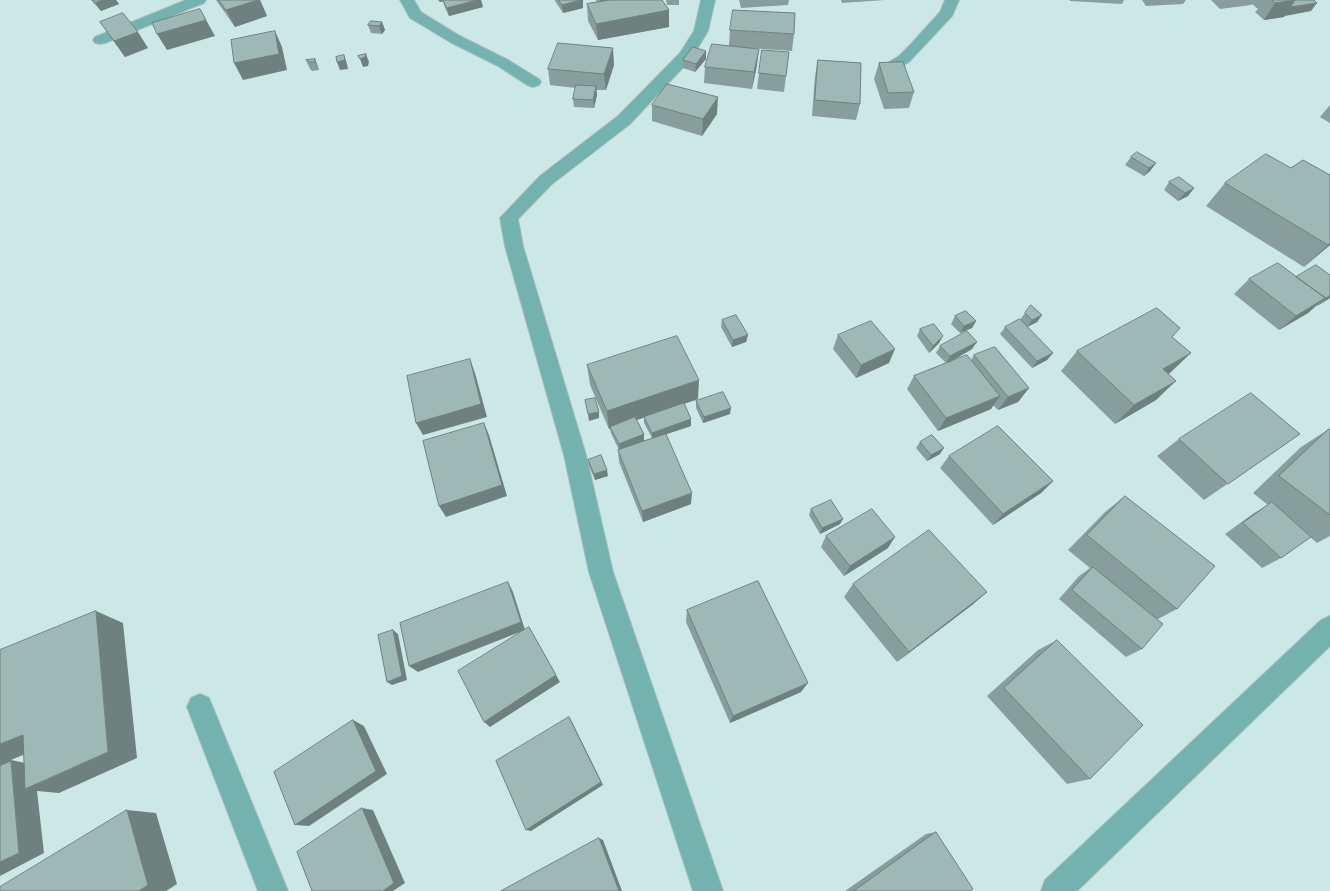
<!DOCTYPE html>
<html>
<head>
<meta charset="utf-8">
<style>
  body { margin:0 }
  canvas { display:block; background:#cce8e6 }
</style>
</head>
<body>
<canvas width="1330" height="891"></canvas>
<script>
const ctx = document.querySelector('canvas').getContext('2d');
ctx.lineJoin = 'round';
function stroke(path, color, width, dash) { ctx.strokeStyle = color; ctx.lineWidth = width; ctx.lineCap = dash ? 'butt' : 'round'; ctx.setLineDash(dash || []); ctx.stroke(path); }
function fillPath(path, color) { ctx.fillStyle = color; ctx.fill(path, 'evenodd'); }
const street = new Path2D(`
  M186 0H206L204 3 105 43 100 44 95 43 93 40 95 37Z
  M400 0H414L421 12 460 36 508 60 539 79 541 82 539 85 533 87 527 85 498 66 450 42 410 18Z
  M701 0H715L708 31 691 59 630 124 552 184 518 219 523 246 586 455 613 572 723 891H693L589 572 564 455 505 246 500 218 540 176 618 116 680 53 694 31Z
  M945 0H959L952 16 909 62 891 73 886 75 881 73 878 70 881 67 899 56 911 44 940 12Z
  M1330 616V646L1077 891H1041L1045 880 1321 620Z
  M200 694 209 698 288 891H258L187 707 191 698Z`);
const wall = new Path2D(`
  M91 0H116L119 4 101 11Z
  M216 0H260L267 16 235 27Z
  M438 0H481L483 7 449 16 445 8 443 1 440 2Z
  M555 0H583V8L563 13 555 1Z
  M596 0H662L669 10V27L598 40 588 21 587 4 597 2Z
  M666 0H679V5H667Z
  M739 0H789L788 5 741 8Z
  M841 0H885L842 3Z
  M1070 0H1124L1122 4 1070 1Z
  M1142 0H1186L1183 4 1146 6Z
  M1211 0H1314L1311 11 1285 15 1284 17 1264 20 1255 12 1258 9 1252 4 1251 5 1220 9Z
  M100 22 148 48 125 57 111 38Z
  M382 22 385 30 382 34 371 33 368 25Z
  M730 30 794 34 792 51 750 48 757 65 752 89 704 83 705 67 729 46Z
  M789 52 784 92 757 89 759 73Z
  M315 59 318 67 319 70 312 71 310 69 306 60Z
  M706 59 695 72 683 68V60Z
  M818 60 860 104 856 120 812 116 815 76Z
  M879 63 914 92 909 108 884 109 874 79Z
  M614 65 606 90H596L597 95 594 108 574 107 573 99 576 88 550 85 548 69Z
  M652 105 717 114 702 136 652 121Z
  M1330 105V123L1320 117Z
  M1131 157 1156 163 1150 171 1144 176 1125 165Z
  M1291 168 1330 175V245L1304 267 1206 206 1225 183Z
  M1169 182 1194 188 1188 196 1178 201 1164 190Z
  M1330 275V298L1317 306V305L1308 313 1279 330 1234 294 1249 279Z
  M1025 313 1042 315 1037 322 1027 327 1053 353 1047 360 1032 368 1000 334 1005 327 1020 320Z
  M955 316 976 321 972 328 960 333 951 324Z
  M722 320 748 335 746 342 732 347 721 327Z
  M920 329 939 343 929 353 917 336Z
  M838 335 889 363 856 378 833 349Z
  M1172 337 1170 373 1168 374 1156 400 1115 424 1061 371 1077 351Z
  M940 346 972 349 952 361 971 360 974 355 1029 388 1018 402 998 410 993 405 991 409 938 431 907 389 914 376 946 363 936 353Z
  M587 365 698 399 684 404 691 426 666 434 691 504 643 522 619 462 618 450H619L611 433 610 429H609L590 385ZM644 417V423L652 438 644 441 636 420Z
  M696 401 730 414 703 423 696 408Z
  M1329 429 1330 430V536L1317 543 1310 537 1281 558 1262 568 1225 534 1254 513 1268 505 1253 493 1301 447Z
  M1300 434 1204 500 1157 456 1179 439Z
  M920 442 940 454 927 461 916 448Z
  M949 456 1053 481 1041 493 993 525 940 468Z
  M588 460 608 476 595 480 589 466Z
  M1125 496 1177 609 1158 619 1142 649 1126 657 1059 599 1079 576 1090 568 1068 550 1105 512Z
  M811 509 843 519 840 524 820 534 809 515Z
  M826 536 888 548 844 576 821 547Z
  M853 584 987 592 972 605 897 662 844 597Z
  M687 610 801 692 730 723 686 622Z
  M1057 640 1090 779 1067 784 987 696 1038 650Z
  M936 832 970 891H845L926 834Z`);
const shadedWall = new Path2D(`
  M103 0H116L119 4 101 11 95 3Z
  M258 0H260L267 16 235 27 226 10Z
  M439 0H448L440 2Z
  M477 0H481L483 7 449 16 447 8Z
  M581 0H583V8L563 13 562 5Z
  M600 0H656L601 12Z
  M1296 0 1284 17 1264 20 1275 3Z
  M1317 3 1311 11 1285 16 1291 7Z
  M200 9 215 36 167 50 157 34Z
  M669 10V27L598 40 596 24Z
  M382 22 385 30 382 34 379 26Z
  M275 31 282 47 287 70 243 80 234 63Z
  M138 32 148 48 125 57 114 41Z
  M613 48 614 65 606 90 604 74Z
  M759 49 757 65 752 89 754 72Z
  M706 51V59L695 72 696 64Z
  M366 54 369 62 368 66 363 67 360 59Z
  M344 55 347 64 348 69 340 70 337 62Z
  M315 59 318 67 319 70 315 62Z
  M596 86 597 95 594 108 593 100Z
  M718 97 717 114 702 136 703 119Z
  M1156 163 1150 171 1144 176 1149 168Z
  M1194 188 1188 196 1178 201 1185 193Z
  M1330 243V245L1304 267Z
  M1330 296V298L1317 306 1326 298Z
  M1325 298 1308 313 1279 330 1296 316Z
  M1042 315 1037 322 1027 327 1032 320Z
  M976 321 972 328 960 333 964 326Z
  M748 335 746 342 732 347 733 340Z
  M943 336 939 343 929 353 933 346Z
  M977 342 972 349 946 364 950 356Z
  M895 349 889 363 856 378 861 365Z
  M1053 353 1047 360 1032 368 1037 361Z
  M1191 353 1170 373 1143 388 1163 369Z
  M470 359 475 373 487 417 423 435 416 423Z
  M699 380 698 399 611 429 610 427V429H609L607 411Z
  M1176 381 1156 400 1115 424 1134 405Z
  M1029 388 1018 402 998 410 1008 397Z
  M1000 396 991 409 938 431 946 418Z
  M731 408 730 414 703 423 704 417Z
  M599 412V418L589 421 588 414Z
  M691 419V426L652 439V433Z
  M484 423 489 435 507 496 446 517 439 506Z
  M644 434V441L619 451V444Z
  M944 448 940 454 927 461 931 455Z
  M607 470 608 476 595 480 594 474Z
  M1053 481 1041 493 993 525 1003 514Z
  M692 493 691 504 643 522 642 511Z
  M843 519 840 524 820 534 822 528Z
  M895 537 888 548 844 576 850 566Z
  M508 582 513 592 525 630 418 672 409 666Z
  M987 592 972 605 897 662 909 652Z
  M96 611 123 623 137 758 59 793 37 791 44 853 0 876V862L19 853 11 761 8 772 0 776V744L23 735 56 741 11 760 35 765 37 784 108 752Z
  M529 627 560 682 490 727 484 722Z
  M393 630 398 634 407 680 392 685 387 682Z
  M808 683 801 692 730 723 733 716Z
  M569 717 572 722 603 785 531 831 526 830Z
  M353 720 364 726 387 774 309 826 295 825Z
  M362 808 373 810 405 883 393 891H383Z
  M127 810 156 813 177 884 166 891H139Z
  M599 838 603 840 622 891H619Z`);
const building = new Path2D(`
  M93 0H103L95 3Z
  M219 0H258L226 10Z
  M443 0H477L447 8Z
  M559 0H581L562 5Z
  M610 0H662L669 10 596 24 587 4Z
  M1272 0H1296L1275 3Z
  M1295 0H1314L1317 3 1291 7Z
  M200 9 206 20 157 34 152 23Z
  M733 10 795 13 794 34 730 30Z
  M123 13 138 32 114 41 100 22Z
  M371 21 382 22 379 26 368 25Z
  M275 31 279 54 234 63 231 40Z
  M558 43 613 48 604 74 548 69Z
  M712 44 759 49 754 72 705 67Z
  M693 47 706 51 696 64 683 60Z
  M762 50 789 52 786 76 759 73Z
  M366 54 365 57 360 59 358 56Z
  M344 55 345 60 337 62 336 57Z
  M315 59V62H309L306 60Z
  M818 60 861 63 860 104 815 100Z
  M903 62 914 92 888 93 879 63Z
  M667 84 718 97 703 119 652 105Z
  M576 85 596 86 593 100 573 99Z
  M1137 152 1156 163 1149 168 1131 157Z
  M1266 154 1291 168 1303 160 1330 175V243L1328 245 1225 183Z
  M1179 177 1194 188 1185 193 1169 182Z
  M1278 263 1325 298 1296 316 1249 279Z
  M1316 265 1330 275V296L1326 298 1296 277Z
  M1031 305 1042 315 1032 320 1025 313Z
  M1157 308 1180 328 1172 337 1191 353 1163 369 1176 381 1134 405 1077 351Z
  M966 311 976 321 964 326 955 316Z
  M736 315 748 335 733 340 722 320Z
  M1020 319 1053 353 1037 361 1005 327Z
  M871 321 895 349 861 365 838 335Z
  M934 324 943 336 933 346 920 329Z
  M967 331 977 342 950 356 940 346Z
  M677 336 699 380 607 411 587 365Z
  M995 347 1029 388 1008 397 974 355Z
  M967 355 1000 396 946 418 914 376Z
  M470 359 481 404 416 423 407 376Z
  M723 392 731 408 704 417 696 401Z
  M1251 393 1300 434 1228 484 1179 439Z
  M595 398 599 412 588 414 585 400Z
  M684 403 691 419 652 433 644 417Z
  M635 417 644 434 619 444 610 427Z
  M484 423 502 485 439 506 423 441Z
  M998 426 1053 481 1003 514 949 456Z
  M1329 429 1330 430V515L1279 476Z
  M666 434 692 493 642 511 618 450Z
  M932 435 944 448 931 455 920 442Z
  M601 455 607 470 594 474 588 460Z
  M1125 496 1215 566 1177 609 1087 535Z
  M831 500 843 519 822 528 811 509Z
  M1272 502 1311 537 1281 558 1243 523Z
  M872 509 895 537 850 566 826 536Z
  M929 530 987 592 909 652 853 584Z
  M1093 567 1163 624 1142 649 1072 590Z
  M758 581 808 683 733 716 687 610Z
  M508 582 521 622 409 666 400 623Z
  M96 611 108 752 25 789 23 735 0 744V650Z
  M529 627 556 675 484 722 458 671Z
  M393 630 402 676 387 682 378 635Z
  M1057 640 1143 725 1090 779 1004 688Z
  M569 717 601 782 526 830 496 761Z
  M353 720 376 771 295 825 274 772Z
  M11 761 19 853 0 862V766Z
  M362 808 394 883 383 891H312L297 852Z
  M127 810 148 885 139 891H0V887Z
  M936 832 973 889 970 891H854Z
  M599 838 619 891H501Z`);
stroke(street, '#a9c2c0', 2);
fillPath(street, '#73b2ae');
fillPath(wall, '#889e9d');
fillPath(shadedWall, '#6f817f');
fillPath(building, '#9eb8b6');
stroke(building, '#6f817f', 1);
</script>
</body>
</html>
